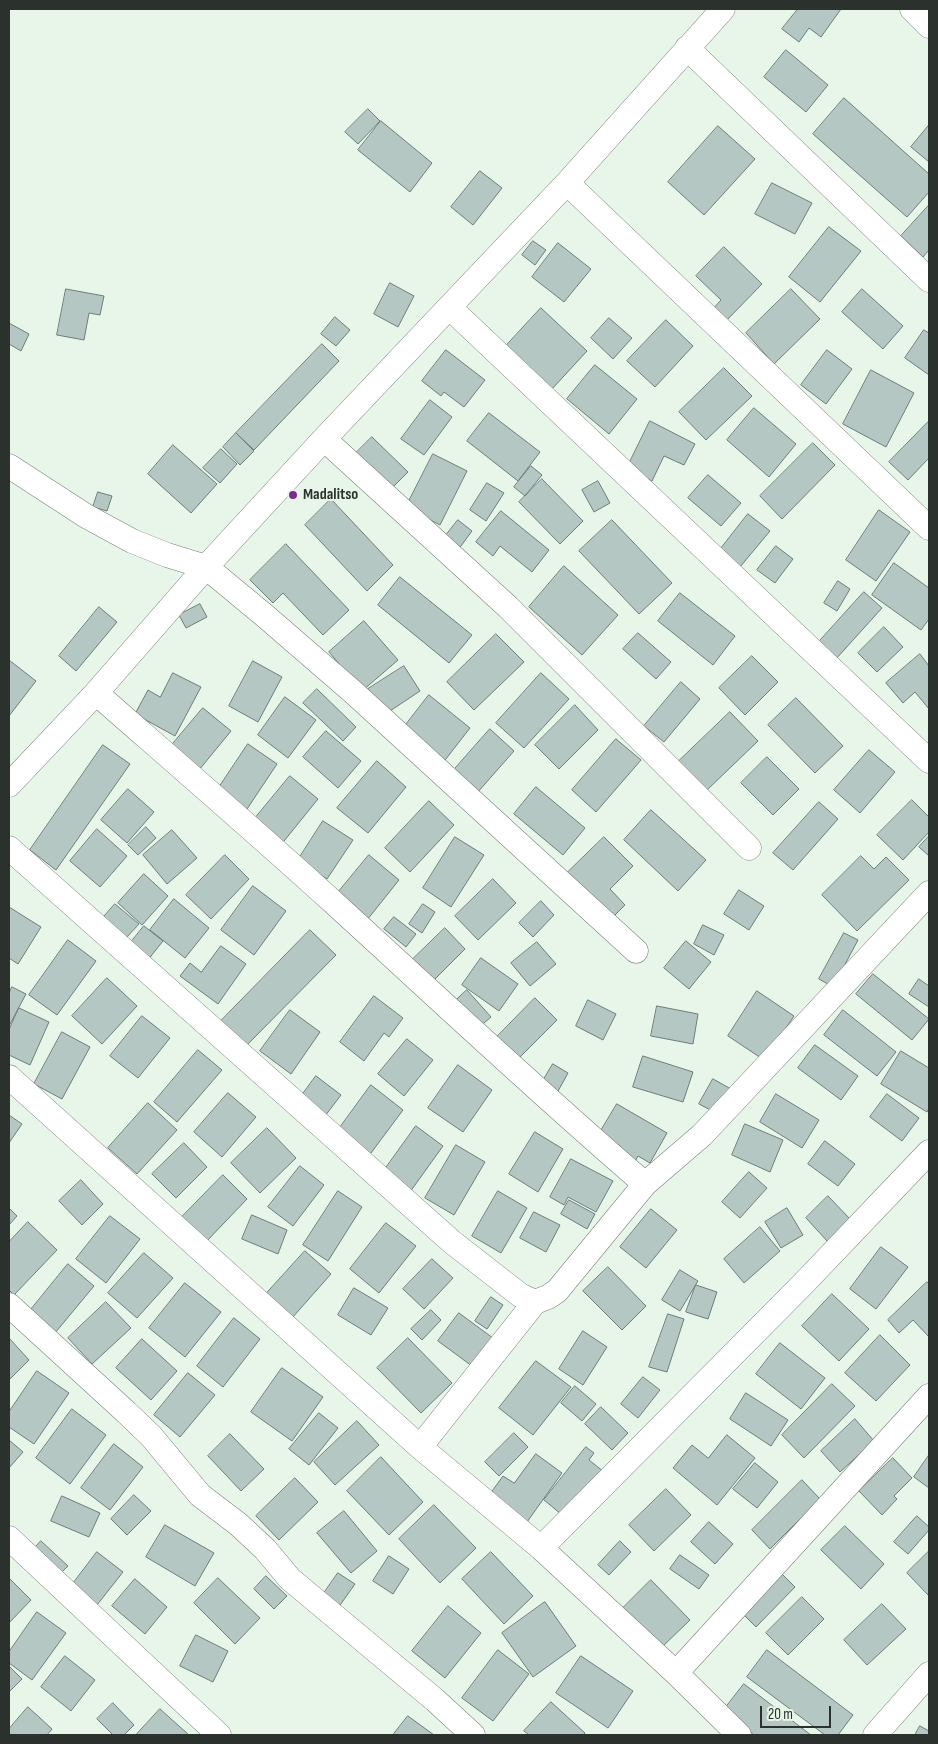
<!DOCTYPE html>
<html>
<head>
<meta charset="utf-8">
<style>
  body { margin:0 }
  #map { position:relative; width:938px; height:1744px; overflow:hidden; background:#e8f6e9; font-family:"Sofia Sans Condensed",sans-serif }
  canvas { display:block }
  .frame { position:absolute; inset:0; border:10px solid #2b312c; pointer-events:none }
  .scale { position:absolute; left:760px; top:1706px; width:71px; height:22px; box-sizing:border-box; border:2px solid #2b312c; border-top:0; padding-left:6px; font-size:15px; line-height:18px; white-space:nowrap; color:#2b312c; -webkit-text-stroke:4px #e8f6e9; paint-order:stroke }
</style>
</head>
<body>
<div id="map">
<canvas width="938" height="1744"></canvas>
<div class="frame"></div>
<div class="scale">20 m</div>
</div>
<script>
const ctx = document.querySelector('canvas').getContext('2d');
ctx.lineJoin = 'round';
function fillPath(path, color) { ctx.fillStyle = color; ctx.fill(path, 'evenodd'); }
function stroke(path, color, width, dash) { ctx.strokeStyle = color; ctx.lineWidth = width; ctx.lineCap = dash ? 'butt' : 'round'; ctx.setLineDash(dash || []); ctx.stroke(path); }
function label(font, color, halo, rows, align = 'center') {
  ctx.font = font + ' "Sofia Sans Condensed",sans-serif'; ctx.lineWidth = 4; ctx.setLineDash([]); ctx.textBaseline = 'middle'; ctx.strokeStyle = halo; ctx.fillStyle = color; for (const [text, x, y, turn = 0] of rows) {
    ctx.save(); ctx.translate(x, y); ctx.rotate((+turn || 0) * Math.PI / 180); ctx.textAlign = isNaN(turn) ? turn : align; if (halo) ctx.strokeText(text, 0, 0); ctx.fillText(text, 0, 0); ctx.restore();
  }
}
const building = new Path2D(`
  M798 9H841L821 37 809 28 799 42 782 29Z
  M786 50 828 85 806 112 764 77Z
  M844 98 929 174V192L907 217 813 134Z
  M368 109 380 121 358 144 345 132Z
  M381 121 432 163 410 192 358 150Z
  M929 125V162L911 147Z
  M718 126 755 159 704 215 668 182Z
  M480 171 502 188 473 225 451 207Z
  M772 183 812 203 795 234 755 214Z
  M929 205V250L923 257 901 236Z
  M829 227 861 251 820 302 789 277Z
  M533 241 546 250 535 265 522 255Z
  M558 243 591 269 564 302 532 277Z
  M724 247 762 284 724 323 711 311 721 300 696 276Z
  M390 283 414 296 398 327 374 314Z
  M66 289 104 296 100 315 89 313 84 340 57 335Z
  M791 289 820 319 774 364 746 333Z
  M862 289 903 326 883 349 842 312Z
  M541 308 587 351 552 389 505 347Z
  M335 317 350 330 336 346 321 334Z
  M609 318 632 338 613 359 591 338Z
  M666 320 693 346 655 387 627 361Z
  M9 323 29 334 21 351 9 344Z
  M924 330 929 333V375L905 358Z
  M322 344 339 361 254 450 236 433Z
  M446 350 485 380 464 407 444 392 441 396 422 381Z
  M827 350 852 369 826 404 801 385Z
  M595 365 637 399 609 434 567 399Z
  M724 368 752 396 706 440 679 412Z
  M871 370 914 393 886 447 843 424Z
  M430 400 452 417 424 455 401 439Z
  M754 408 796 444 769 477 727 440Z
  M489 413 540 452 518 481 467 441Z
  M650 421 695 444 684 465 664 456 652 481 627 468Z
  M929 421V458L908 480 889 462Z
  M236 433 254 451 240 465 223 447Z
  M372 437 408 472 386 494 350 459Z
  M813 443 835 465 782 519 760 496Z
  M173 445 217 484 191 513 148 474Z
  M221 449 237 464 220 483 203 468Z
  M433 454 467 471 440 525 406 507Z
  M531 466 542 475 525 496 514 487Z
  M708 475 741 503 721 526 688 498Z
  M542 479 583 521 560 544 519 502Z
  M598 481 610 503 594 512 582 490Z
  M487 483 504 493 486 521 470 510Z
  M98 492 112 496 107 511 93 507Z
  M331 499 393 565 367 591 305 525Z
  M879 510 910 532 876 581 846 560Z
  M501 511 549 550 532 572 500 546 493 556 476 542Z
  M748 514 770 531 740 567 719 551Z
  M458 520 472 531 455 554 440 543Z
  M612 520 672 583 639 614 579 551Z
  M286 544 349 610 323 635 283 593 273 603 250 580Z
  M776 546 793 559 775 583 757 570Z
  M894 563 929 588V619L921 630 872 595Z
  M564 566 618 615 582 655 529 607Z
  M400 577 472 635 449 663 378 605Z
  M838 581 850 589 837 611 824 603Z
  M864 592 882 608 835 660 817 644Z
  M680 593 735 636 713 665 658 621Z
  M200 604 207 617 186 628 179 615Z
  M99 607 117 622 76 671 59 656Z
  M364 621 398 660 362 691 329 652Z
  M884 627 903 647 877 672 858 653Z
  M638 633 671 662 656 679 623 649Z
  M496 634 524 662 474 710 447 682Z
  M920 654 929 666V709L915 692 903 703 886 683Z
  M752 656 778 682 745 715 719 688Z
  M9 660 36 681 9 716Z
  M253 661 282 677 258 722 229 706Z
  M404 666 420 691 384 715 368 689Z
  M173 673 201 687 175 736 135 714 148 690 160 697Z
  M541 673 569 699 524 748 496 723Z
  M681 682 700 699 664 742 644 726Z
  M317 689 356 727 343 741 303 703Z
  M429 695 470 728 442 764 401 731Z
  M285 697 316 720 288 758 258 735Z
  M796 698 843 746 815 773 768 725Z
  M575 705 598 730 559 769 535 745Z
  M203 708 231 731 199 770 171 746Z
  M730 712 758 741 706 791 678 762Z
  M490 729 514 751 477 793 453 771Z
  M326 731 361 761 338 788 303 757Z
  M616 739 641 760 596 812 572 790Z
  M248 744 277 764 245 812 216 792Z
  M103 745 130 764 56 870 30 850Z
  M869 750 895 772 860 813 834 790Z
  M767 757 799 789 773 815 741 783Z
  M377 761 406 787 368 833 337 808Z
  M290 776 318 799 280 846 252 822Z
  M536 787 585 828 563 855 514 814Z
  M128 789 154 812 127 843 101 820Z
  M912 800 929 817V832L903 860 877 835Z
  M429 801 454 825 410 872 385 848Z
  M819 802 838 819 793 870 773 853Z
  M651 810 706 860 678 891 624 840Z
  M323 821 353 840 327 879 298 860Z
  M146 827 156 838 138 855 128 845Z
  M97 829 127 856 100 887 70 861Z
  M172 830 197 858 167 884 143 855Z
  M929 836V856L919 847Z
  M455 837 484 855 451 907 423 888Z
  M604 837 633 866 610 889 625 905 608 922 564 876Z
  M225 855 249 879 211 919 186 895Z
  M369 855 399 880 367 920 336 895Z
  M861 856 874 869 886 857 909 880 857 931 822 895Z
  M144 874 168 896 142 925 118 903Z
  M493 879 516 903 478 940 455 916Z
  M253 886 286 911 254 955 221 930Z
  M739 890 764 906 749 930 724 914Z
  M174 899 209 928 185 958 150 930Z
  M541 901 554 915 533 937 519 923Z
  M115 904 139 924 125 939 102 919Z
  M423 904 435 912 422 933 409 924Z
  M9 907 41 927 18 964 9 958Z
  M394 917 416 934 406 947 384 929Z
  M703 925 724 935 714 955 694 944Z
  M144 926 163 941 147 961 128 946Z
  M445 928 465 949 433 981 412 960Z
  M310 930 336 955 243 1049 218 1024Z
  M844 933 858 940 833 987 819 979Z
  M68 940 96 961 57 1015 29 995Z
  M686 941 711 962 689 989 664 968Z
  M537 942 556 964 530 986 511 963Z
  M221 946 246 964 218 1004 180 976 190 963 201 972Z
  M481 958 518 984 499 1011 462 985Z
  M873 974 929 1019 912 1040 856 994Z
  M107 978 137 1006 102 1044 72 1016Z
  M919 979 929 986V1007L909 994Z
  M12 987 26 994 9 1026V994Z
  M467 990 491 1017 475 1031 451 1005Z
  M757 991 794 1016 764 1060 728 1036Z
  M374 996 403 1018 389 1037 384 1033 364 1061 340 1042Z
  M535 998 557 1020 514 1063 492 1042Z
  M588 1000 616 1014 603 1040 576 1026Z
  M657 1006 698 1014 693 1044 651 1036Z
  M19 1008 49 1022 30 1065 9 1055V1030Z
  M290 1010 320 1032 291 1074 260 1051Z
  M843 1010 896 1052 877 1076 824 1035Z
  M142 1016 170 1038 138 1078 110 1056Z
  M62 1032 90 1047 62 1099 34 1084Z
  M407 1039 433 1060 404 1096 378 1074Z
  M815 1045 858 1076 841 1100 798 1068Z
  M198 1050 222 1070 177 1122 154 1102Z
  M901 1051 929 1068V1108L927 1112 881 1084Z
  M643 1056 693 1072 683 1102 633 1087Z
  M553 1064 568 1073 557 1093 541 1084Z
  M458 1065 492 1090 463 1132 428 1108Z
  M316 1076 341 1095 322 1120 297 1102Z
  M713 1079 731 1089 718 1114 699 1104Z
  M371 1085 403 1110 368 1157 336 1133Z
  M228 1093 256 1117 222 1157 194 1132Z
  M776 1094 819 1120 802 1148 760 1122Z
  M887 1094 919 1118 902 1141 870 1117Z
  M148 1103 177 1130 137 1174 108 1148Z
  M617 1104 667 1133 650 1163 638 1156 631 1169 614 1158 620 1146 599 1134Z
  M9 1115 22 1124 9 1143Z
  M745 1124 783 1140 770 1172 732 1155Z
  M416 1126 443 1146 410 1192 383 1172Z
  M267 1128 296 1158 260 1193 231 1163Z
  M535 1132 563 1149 538 1192 509 1174Z
  M825 1141 855 1164 838 1186 808 1164Z
  M184 1143 207 1167 176 1198 152 1174Z
  M456 1145 485 1162 454 1215 425 1198Z
  M571 1159 613 1181 596 1212 568 1197 564 1205 550 1197Z
  M300 1166 324 1185 293 1226 268 1207Z
  M749 1172 767 1188 740 1218 722 1202Z
  M223 1175 247 1199 203 1245 178 1221Z
  M81 1180 103 1204 82 1225 59 1201Z
  M338 1191 362 1207 328 1261 303 1245Z
  M498 1191 527 1208 501 1253 472 1236Z
  M828 1196 851 1220 828 1242 806 1218Z
  M569 1200 595 1214 587 1229 561 1214Z
  M9 1208 17 1216 9 1225Z
  M787 1208 803 1235 781 1248 765 1222Z
  M651 1209 677 1230 646 1268 620 1247Z
  M534 1212 560 1225 546 1252 520 1238Z
  M252 1215 287 1230 278 1254 242 1239Z
  M110 1216 140 1239 106 1283 76 1259Z
  M28 1222 57 1250 14 1295 9 1290V1242Z
  M386 1223 416 1246 379 1293 350 1269Z
  M760 1227 780 1251 744 1283 724 1259Z
  M881 1247 908 1267 876 1309 850 1289Z
  M305 1251 331 1274 292 1318 266 1294Z
  M144 1253 173 1278 137 1318 108 1293Z
  M432 1259 453 1278 424 1309 403 1289Z
  M68 1264 94 1286 55 1333 29 1312Z
  M608 1267 646 1306 622 1330 583 1291Z
  M680 1270 698 1281 680 1311 662 1300Z
  M927 1282 929 1284V1337L913 1320 899 1333 888 1320Z
  M185 1283 221 1312 185 1357 149 1328Z
  M696 1285 717 1292 708 1319 686 1312Z
  M354 1288 388 1308 371 1335 338 1315Z
  M832 1294 869 1329 839 1361 802 1326Z
  M491 1297 503 1305 487 1329 475 1321Z
  M106 1302 131 1328 92 1364 68 1338Z
  M431 1310 441 1320 422 1340 411 1329Z
  M459 1313 497 1341 476 1369 438 1341Z
  M668 1314 684 1319 667 1372 649 1367Z
  M234 1318 260 1339 223 1387 197 1366Z
  M583 1331 607 1347 583 1385 559 1369Z
  M880 1335 910 1365 876 1401 845 1373Z
  M9 1338 29 1360 9 1380Z
  M408 1338 452 1383 421 1413 377 1368Z
  M142 1339 177 1371 151 1400 116 1368Z
  M780 1343 825 1378 801 1409 756 1374Z
  M536 1361 571 1387 533 1435 499 1408Z
  M282 1368 323 1397 292 1441 251 1412Z
  M37 1371 69 1393 34 1444 9 1427V1412Z
  M188 1373 215 1395 180 1437 154 1415Z
  M643 1377 660 1390 638 1418 621 1404Z
  M832 1384 855 1406 804 1458 782 1435Z
  M575 1386 596 1404 582 1421 561 1403Z
  M746 1393 788 1420 771 1446 730 1419Z
  M601 1407 628 1433 612 1450 585 1424Z
  M72 1409 106 1435 70 1484 36 1458Z
  M319 1413 338 1428 309 1465 289 1449Z
  M855 1419 874 1441 840 1472 821 1451Z
  M357 1421 379 1445 335 1485 314 1462Z
  M514 1433 528 1447 499 1476 485 1462Z
  M230 1434 264 1469 241 1491 208 1456Z
  M727 1435 755 1458 717 1505 673 1468 692 1445 708 1458Z
  M9 1440 23 1452 9 1468Z
  M114 1444 143 1467 110 1510 81 1488Z
  M586 1447 594 1453 589 1460 604 1472 567 1519 544 1500Z
  M536 1454 562 1473 527 1522 490 1494 503 1476 514 1483Z
  M929 1455V1488L914 1477Z
  M381 1457 423 1502 389 1535 347 1491Z
  M893 1458 912 1478 894 1496 897 1499 882 1515 859 1491Z
  M755 1463 778 1482 757 1508 733 1489Z
  M295 1478 318 1502 279 1540 256 1516Z
  M802 1480 820 1499 770 1549 752 1530Z
  M666 1489 691 1515 654 1551 629 1525Z
  M134 1495 151 1511 127 1535 111 1519Z
  M62 1496 100 1513 89 1537 51 1521Z
  M434 1505 476 1548 440 1583 399 1539Z
  M344 1511 377 1551 351 1573 317 1533Z
  M917 1516 929 1527V1530L908 1554 894 1542Z
  M709 1522 733 1544 715 1564 691 1542Z
  M165 1525 214 1553 195 1586 146 1557Z
  M845 1526 884 1564 861 1589 821 1550Z
  M41 1541 68 1566 58 1576 32 1551Z
  M620 1541 631 1552 609 1575 598 1565Z
  M929 1551V1596L907 1573Z
  M97 1552 123 1572 97 1605 72 1585Z
  M491 1552 533 1596 504 1624 462 1579Z
  M680 1555 709 1575 699 1589 670 1569Z
  M389 1556 409 1569 393 1594 373 1581Z
  M776 1568 795 1587 756 1627 737 1608Z
  M338 1573 355 1584 338 1608 322 1596Z
  M266 1576 287 1596 274 1609 254 1589Z
  M9 1578 31 1600 9 1623Z
  M218 1578 260 1618 235 1644 194 1603Z
  M135 1579 167 1607 145 1634 112 1606Z
  M651 1580 690 1620 662 1647 623 1608Z
  M802 1597 824 1619 788 1655 766 1633Z
  M545 1602 576 1646 533 1677 502 1633Z
  M882 1604 906 1629 867 1665 844 1640Z
  M448 1606 481 1633 445 1678 412 1651Z
  M37 1612 66 1633 32 1680 9 1663V1652Z
  M196 1635 228 1651 213 1682 180 1666Z
  M498 1650 529 1674 493 1721 462 1698Z
  M767 1650 853 1715 838 1735H825L747 1677Z
  M65 1656 95 1680 71 1711 41 1687Z
  M581 1656 633 1691 608 1728 556 1693Z
  M9 1666 22 1679 9 1692Z
  M744 1684 811 1735H754L723 1711Z
  M551 1702 585 1733 583 1735H529L524 1731Z
  M113 1703 134 1725 124 1735H113L97 1719Z
  M28 1707 52 1729 47 1735H9V1729Z
  M160 1709 189 1735H136Z
  M408 1716 434 1735H393Z
  M920 1726 929 1731V1735H915Z`);
const minor = new Path2D(`
  M912 9 929 26
  M687 48 929 280
  M567 183 929 528
  M449 307 929 761
  M324 439 508 607 749 848
  M9 466 86 516 132 541 167 555 206 567 264 615 353 692 636 951
  M96 693C176 763 256 832 334 903 437 997 539 1093 645 1184L702 1135 929 893
  M9 785 96 693 206 567 324 439 567 183 723 9
  M9 848 452 1242 520 1295 535 1302 548 1297 557 1291 645 1184
  M9 1077 420 1447 541 1548 676 1673 739 1735
  M9 1305 126 1412 151 1436 200 1495 238 1524 265 1549 290 1579 435 1700 473 1735
  M420 1447 535 1302
  M9 1538 219 1735
  M541 1548 804 1283 929 1152
  M676 1673 929 1396
  M875 1735 929 1674`);
const markers = [
  [293,495,5,"#7e2998"]
];
const poiNames = [
  ["Madalitso",303,495]
];
fillPath(building, '#b4c7c3');
stroke(building, '#6c7e7a', 1);
stroke(minor, '#778378', 25);
stroke(minor, '#fff', 24);
for (const [x, y, r, color] of markers) { const dot = new Path2D(); dot.arc(x, y, r, 0, 2 * Math.PI); ctx.fillStyle = color; ctx.fill(dot); stroke(dot, '#e8f6e9', 2); }
label('bold 16px', '#2b312c', '#e8f6e9', poiNames, 'left');
</script>
</body>
</html>
